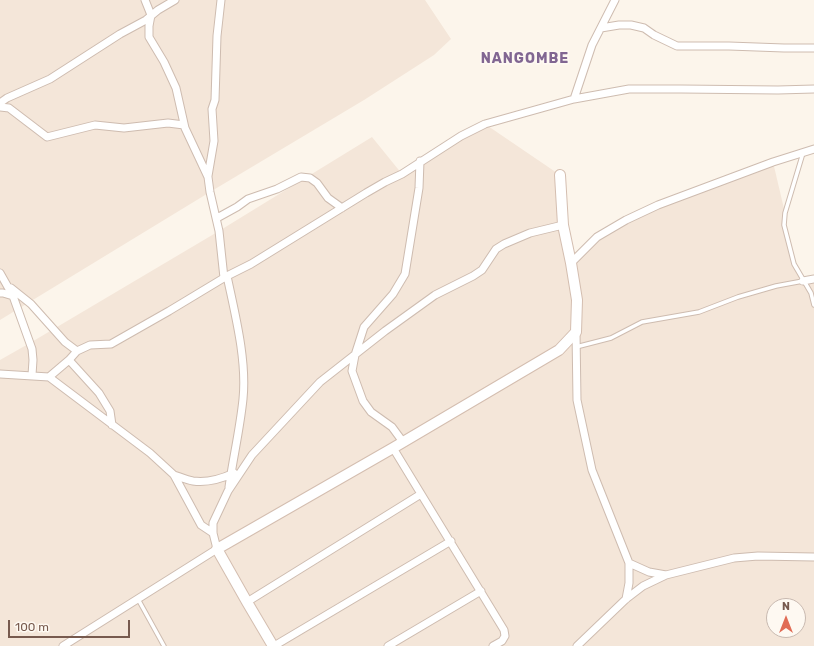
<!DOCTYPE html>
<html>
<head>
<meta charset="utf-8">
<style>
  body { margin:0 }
  #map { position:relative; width:814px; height:646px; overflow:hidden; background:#fcf5eb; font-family:Rubik,sans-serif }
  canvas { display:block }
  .north { position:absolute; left:766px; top:598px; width:40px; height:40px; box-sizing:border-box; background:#fef9f2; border:1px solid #c8b9b0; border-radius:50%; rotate:0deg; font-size:11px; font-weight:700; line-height:16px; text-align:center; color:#775a4e }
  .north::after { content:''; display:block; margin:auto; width:14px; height:18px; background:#e16c55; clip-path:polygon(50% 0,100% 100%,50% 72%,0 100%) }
  .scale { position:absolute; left:8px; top:620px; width:122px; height:18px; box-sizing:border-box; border:2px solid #775a4e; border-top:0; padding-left:5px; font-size:12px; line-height:14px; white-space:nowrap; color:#775a4e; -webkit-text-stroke:3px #fef9f2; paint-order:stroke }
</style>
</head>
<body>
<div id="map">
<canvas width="814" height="646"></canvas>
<div class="north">N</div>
<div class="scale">100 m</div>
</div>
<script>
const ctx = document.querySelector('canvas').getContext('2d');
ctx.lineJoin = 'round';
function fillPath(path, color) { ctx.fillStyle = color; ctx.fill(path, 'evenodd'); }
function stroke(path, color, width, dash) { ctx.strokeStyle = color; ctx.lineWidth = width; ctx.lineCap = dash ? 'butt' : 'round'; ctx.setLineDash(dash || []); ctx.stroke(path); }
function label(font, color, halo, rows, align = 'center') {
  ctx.font = font + ' Rubik,sans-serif'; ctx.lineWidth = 3.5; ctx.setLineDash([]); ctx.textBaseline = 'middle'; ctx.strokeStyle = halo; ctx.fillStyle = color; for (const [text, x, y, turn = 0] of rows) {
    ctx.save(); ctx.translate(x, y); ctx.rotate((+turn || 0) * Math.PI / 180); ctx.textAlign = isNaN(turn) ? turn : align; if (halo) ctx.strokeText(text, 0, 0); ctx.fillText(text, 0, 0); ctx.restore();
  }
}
const residential = new Path2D(`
  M0 0H425L451 39 434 55 364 100 210 192 0 320Z
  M485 124 560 175 571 263 597 237 626 220 773 162 785 213 784 225 794 264 803 281 814 279V646H0V360L30 343 219 231 372 137 402 174ZM774 606H798V630H774Z`);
const lane = new Path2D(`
  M803 153 785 213 784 225 794 264 811 293 814 305
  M576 347 611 338 642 322 699 312 738 297 776 286 803 281
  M138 599 164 646`);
const street = new Path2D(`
  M145 0 151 15 149 26V37L164 62 176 88 185 128 208 177 210 192 219 231 224 278
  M601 28 619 25H631L644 28 654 35 677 46H729L784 48H814
  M574 99 592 45 615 0
  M0 103 7 98 50 79 120 34 146 20 158 10 175 0
  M0 107 9 108 47 137 95 125 124 128 168 123 184 125
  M208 176 214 141 212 109 215 100 217 36 221 0
  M217 218 237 207 248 199 277 189 301 177 310 178 317 183 328 198 342 208
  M571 263 597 237 626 220 658 205 773 162 814 149
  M0 273 13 296 32 349 33 360 32 375
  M227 276C235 314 247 360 243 399 240 429 233 458 229 487
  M803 281 814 279
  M11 288 31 304 65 342 77 351
  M0 293H3L13 296
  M576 332 577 400 592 470 629 563V583L626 599
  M69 360 99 393 110 411 112 425
  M0 374 49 377 69 360 77 351 90 345 111 344 169 311 227 276 251 264 366 193 385 182 402 174 461 136 485 124 574 99 629 89H681L778 90 814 89
  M49 377 150 453 174 475 201 525 213 533
  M403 442 392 427 371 412 363 401 352 371 355 355 364 327 393 294 405 274 419 188 420 161
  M393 448 504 630 505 636 502 641 493 646
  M174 475C180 477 187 480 193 481 207 483 221 479 234 473
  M629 563 649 572 666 575
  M247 602 421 494
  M63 646 217 549 213 533V523L228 491 252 455 320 382 385 331 435 295 473 276 482 270 496 249 504 244 530 233 563 225
  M274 646 451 541
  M388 646 481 591
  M577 646 626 599 643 586 666 575 734 558 758 556 814 557`);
const secondary = new Path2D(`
  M273 646 247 602 217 549 393 448 559 350 576 332 577 300 571 263 563 225 560 175`);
const districtNames = [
  ["NANGOMBE",525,59]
];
fillPath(residential, '#f4e6d9');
stroke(lane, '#cebcb0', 5.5);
stroke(street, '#cebcb0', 9);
stroke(secondary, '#d4beb0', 12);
stroke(lane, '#fff', 3.5);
stroke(street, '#fff', 7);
stroke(secondary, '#fff', 10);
ctx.letterSpacing = '1px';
label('bold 14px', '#816692', '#fef9f2', districtNames);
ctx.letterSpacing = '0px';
</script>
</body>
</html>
